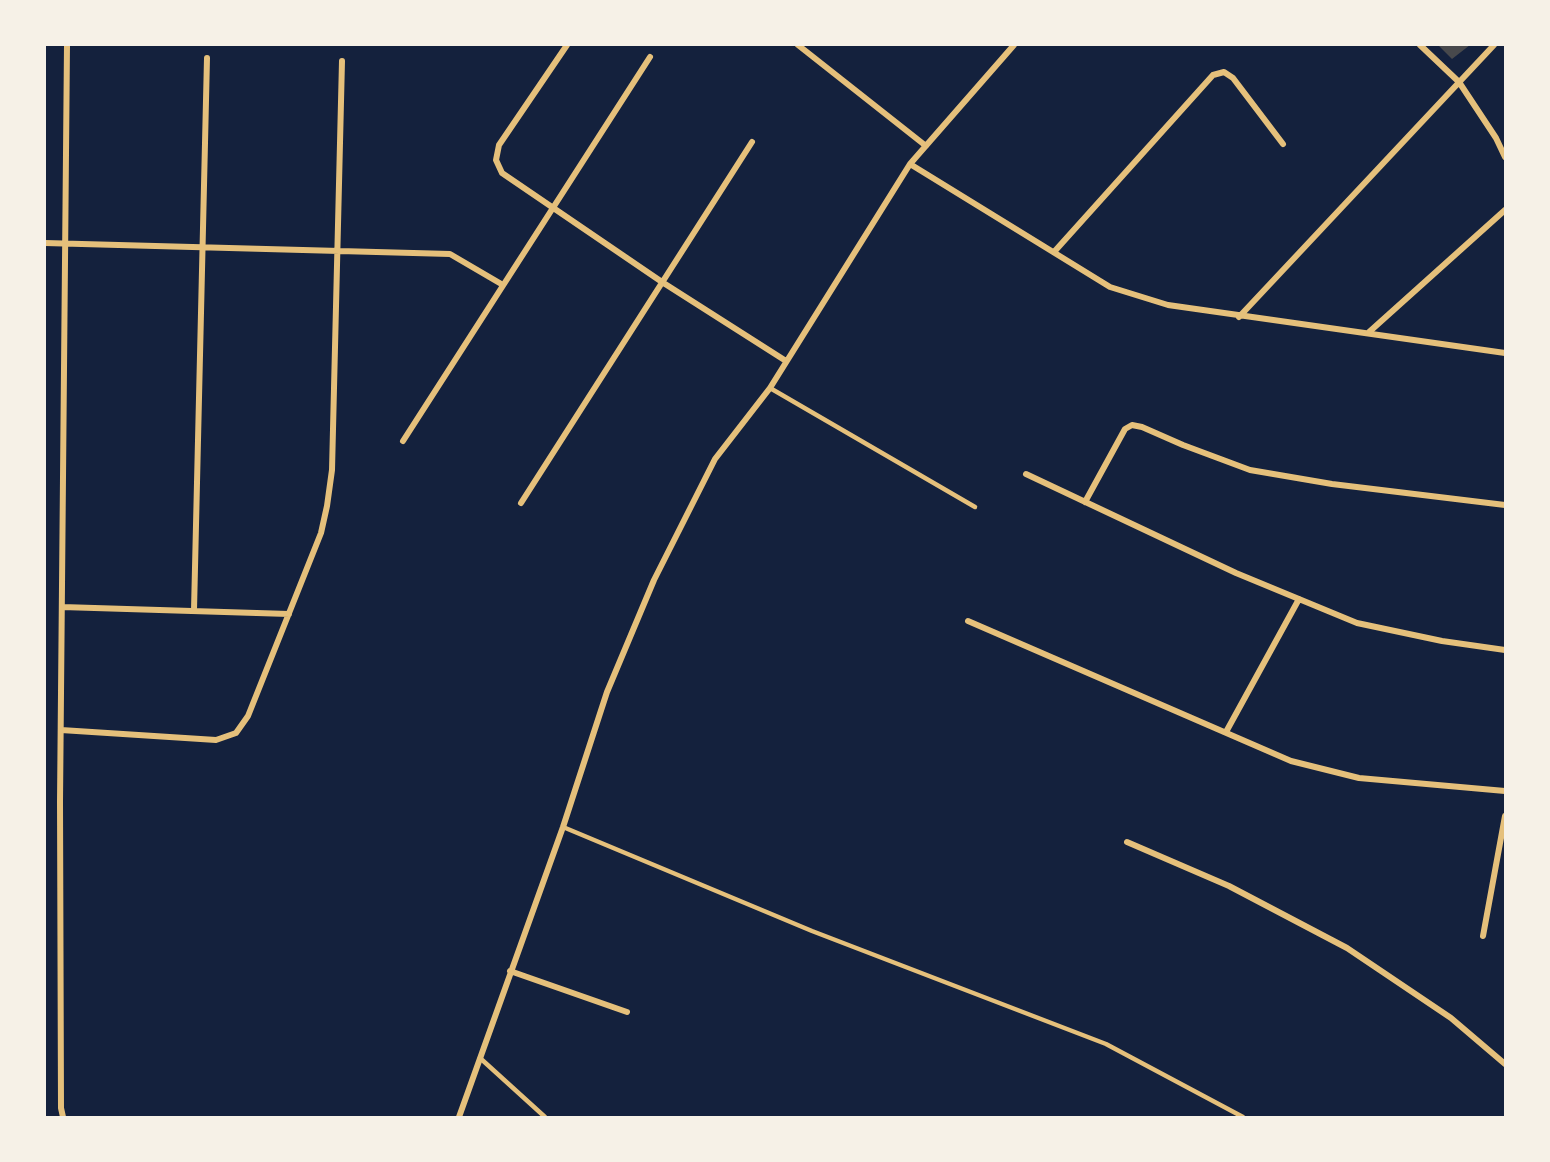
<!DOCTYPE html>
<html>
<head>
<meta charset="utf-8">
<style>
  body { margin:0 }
  #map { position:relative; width:1550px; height:1162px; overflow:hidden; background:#14213d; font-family:"Fira Sans",sans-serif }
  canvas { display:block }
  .frame { position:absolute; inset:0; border:46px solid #f6f1e7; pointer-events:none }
</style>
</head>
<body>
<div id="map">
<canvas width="1550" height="1162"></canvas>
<div class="frame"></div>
</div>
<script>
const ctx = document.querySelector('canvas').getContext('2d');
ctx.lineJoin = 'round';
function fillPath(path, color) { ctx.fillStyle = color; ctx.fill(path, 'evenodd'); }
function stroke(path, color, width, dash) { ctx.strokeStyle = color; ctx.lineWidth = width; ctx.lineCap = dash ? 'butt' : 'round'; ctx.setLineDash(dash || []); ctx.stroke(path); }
const building = new Path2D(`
  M1438 45H1470L1452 59Z`);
const service = new Path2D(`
  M770 388 975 507
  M563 827 812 931 1106 1044 1243 1117
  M480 1058 545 1117`);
const minor = new Path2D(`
  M567 45 499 145 496 160 502 173 662 282 786 361
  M798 45 926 146
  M1420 45 1459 82 1496 138 1505 157
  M910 164 1110 287 1168 305 1505 353
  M45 243 450 254 503 285
  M1054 252 1213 75 1224 72 1233 78 1283 144
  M1239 317 1494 45
  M1368 333 1505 210
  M403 441 650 57
  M1026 474 1236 573 1357 623 1442 641 1505 650
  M1085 502 1125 429 1132 425 1142 427 1183 445 1250 470 1332 484 1505 505
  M521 503 752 142
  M62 607 289 614
  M194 610 207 58
  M968 621 1291 761 1359 778 1505 791
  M61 730 216 740 236 733 248 716 321 533 327 506 332 470 342 61
  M1226 732 1299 599
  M1127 842 1229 886 1347 948 1451 1018 1505 1064
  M1483 936 1505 816
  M510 971 627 1012
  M63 1117 61 1108 60 802 67 45
  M459 1117 563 827 607 692 654 580 715 459 770 388 910 164 1014 45`);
fillPath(building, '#48494c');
stroke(service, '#e5c07b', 4.5);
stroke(minor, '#e5c07b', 6);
</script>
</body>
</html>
